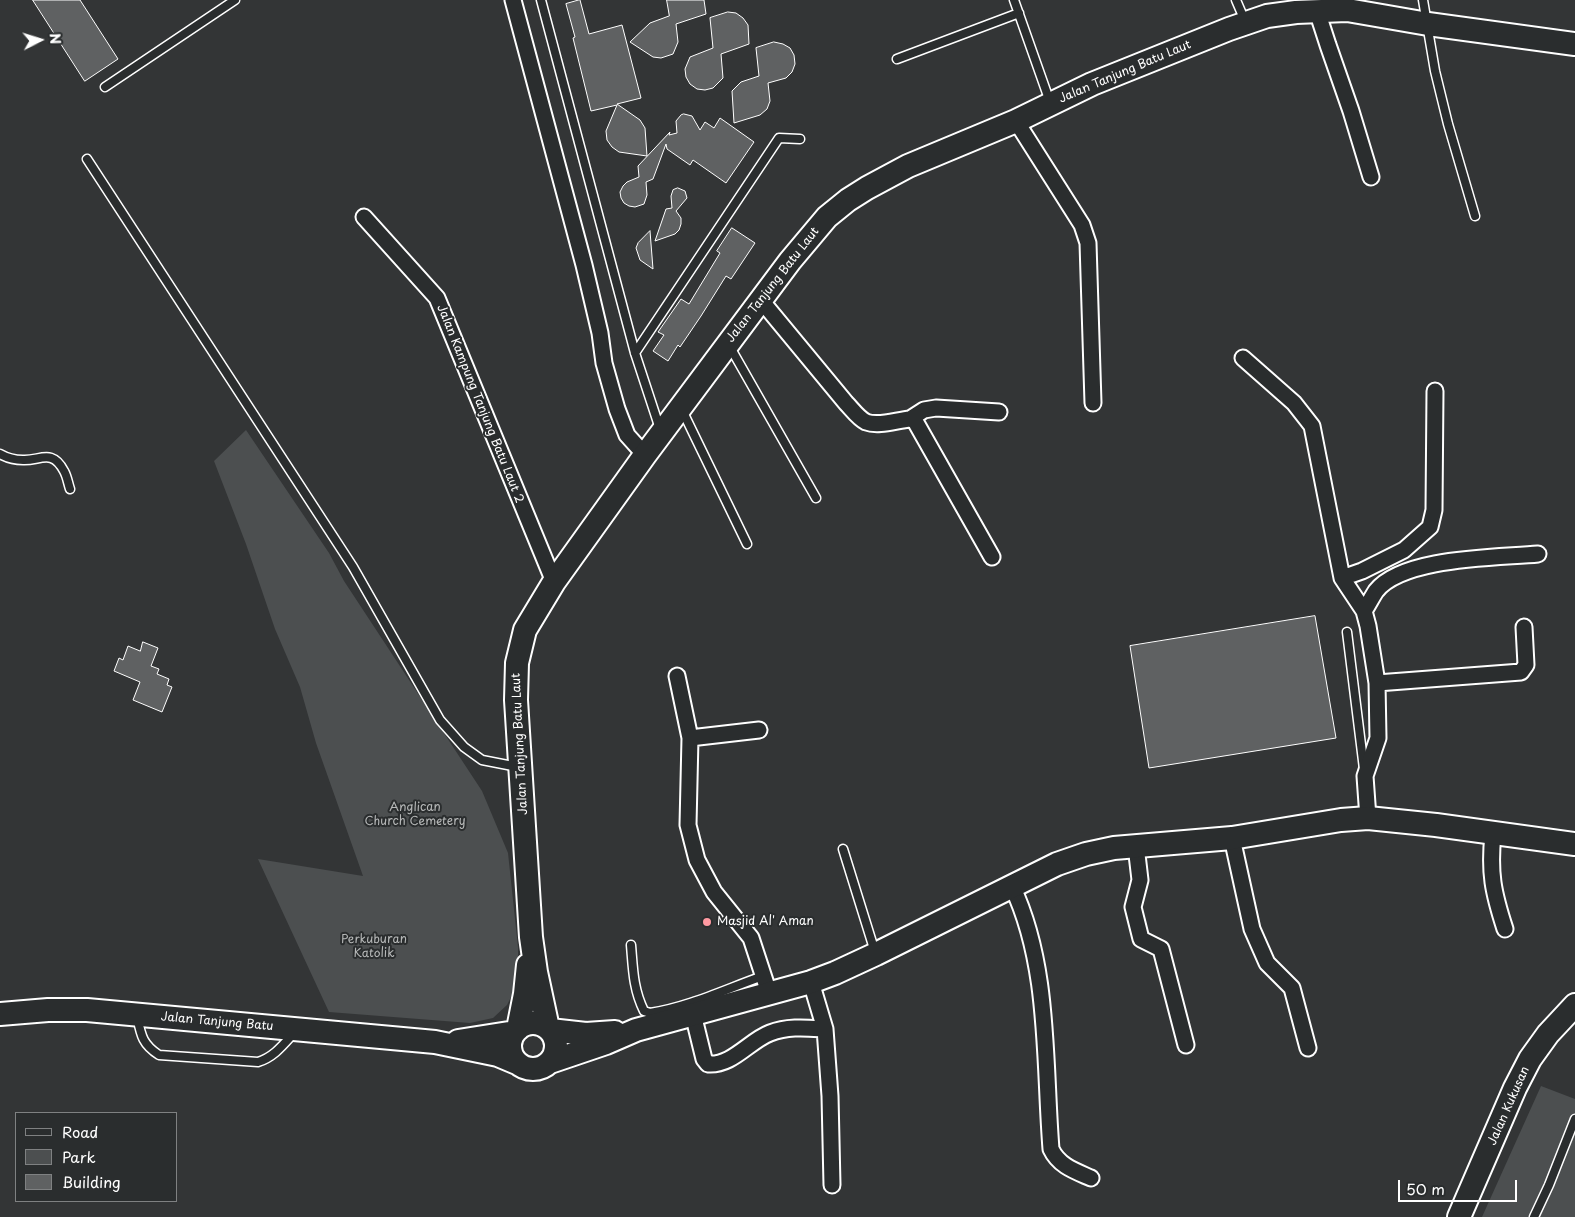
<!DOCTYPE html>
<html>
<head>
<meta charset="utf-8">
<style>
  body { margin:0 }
  #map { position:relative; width:1575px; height:1217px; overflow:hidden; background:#333536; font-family:"Playpen Sans",sans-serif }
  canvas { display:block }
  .legend { position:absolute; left:15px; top:1112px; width:162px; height:90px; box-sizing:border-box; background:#2a2d2e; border:1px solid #7f8182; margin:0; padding:6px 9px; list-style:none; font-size:15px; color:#fff }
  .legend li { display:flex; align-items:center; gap:10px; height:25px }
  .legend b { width:25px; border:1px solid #7f8182 }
  .north { position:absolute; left:15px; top:15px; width:50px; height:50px; -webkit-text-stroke:4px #2a2d2e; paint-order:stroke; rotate:85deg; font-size:14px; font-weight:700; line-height:20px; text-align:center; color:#fff }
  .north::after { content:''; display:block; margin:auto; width:18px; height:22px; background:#fff; clip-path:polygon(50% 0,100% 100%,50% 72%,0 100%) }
  .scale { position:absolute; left:1398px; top:1180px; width:119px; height:22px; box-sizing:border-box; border:2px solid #fff; border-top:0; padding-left:6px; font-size:15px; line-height:18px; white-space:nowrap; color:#fff; -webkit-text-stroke:4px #2a2d2e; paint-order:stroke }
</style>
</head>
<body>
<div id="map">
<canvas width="1575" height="1217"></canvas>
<ul class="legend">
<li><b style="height:6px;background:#2a2d2e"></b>Road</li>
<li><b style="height:14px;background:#4c4f50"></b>Park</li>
<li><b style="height:14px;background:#5f6162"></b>Building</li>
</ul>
<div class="north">N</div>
<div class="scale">50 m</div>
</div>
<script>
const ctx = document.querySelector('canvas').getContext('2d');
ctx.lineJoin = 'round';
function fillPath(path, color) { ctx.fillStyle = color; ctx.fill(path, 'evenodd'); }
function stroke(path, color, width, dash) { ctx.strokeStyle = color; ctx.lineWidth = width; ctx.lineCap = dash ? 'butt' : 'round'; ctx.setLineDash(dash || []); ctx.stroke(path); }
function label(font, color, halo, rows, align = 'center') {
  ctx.font = font + ' "Playpen Sans",sans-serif'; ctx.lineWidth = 4; ctx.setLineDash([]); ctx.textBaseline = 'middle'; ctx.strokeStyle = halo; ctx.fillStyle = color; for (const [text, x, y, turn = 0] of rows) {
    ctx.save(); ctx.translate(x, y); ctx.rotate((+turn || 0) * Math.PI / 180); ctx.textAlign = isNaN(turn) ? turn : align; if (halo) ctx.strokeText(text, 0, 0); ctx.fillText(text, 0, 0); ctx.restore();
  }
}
const green = new Path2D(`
  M246 430 329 553 344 581 482 791 508 853 518 947V966L516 987 507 1005 493 1018 470 1023 329 1012 258 859 363 876 316 743 300 687 275 629 246 544 214 461Z
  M1541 1086 1575 1099V1217H1482Z`);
const building = new Path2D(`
  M33 0H80L118 59 85 81Z
  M580 0 589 34 622 25 641 98 617 104 640 120 645 128 647 156 619 152 612 147 607 140 606 131 617 105 591 111 573 38 575 37 566 4Z
  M667 0H704L706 14 676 24 678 42 673 54 661 58 653 57 630 42 650 23 669 16Z
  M728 12 736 13 743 18 748 25 749 44 721 54 723 78 713 88 705 90 697 89 690 84 686 77 685 69 690 57 713 48 710 18Z
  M774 42 783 44 790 48 794 55 795 64 792 72 786 78 768 83 770 101 767 109 760 115 734 123 732 91 741 82 759 76 756 48Z
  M684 114 692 116 700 130 705 122 714 128 720 118 754 142 726 183 693 160 690 165 667 149 666 144 653 179 646 182 647 195 644 204 635 207 629 206 624 203 621 198 620 192 623 186 627 182 639 177 638 166 670 132 669 135 677 133 676 121 681 115Z
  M678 188 685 191 687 198 676 211 681 218V224L679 230 675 234 655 241 666 209 672 208 671 196 673 190Z
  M732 228 755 243 731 279 726 276 701 316 680 347 678 345 668 361 653 351 664 335 658 332 681 299 689 304 720 253 717 251Z
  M650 231 653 269 640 260 636 248 638 243Z
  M1315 616 1336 738 1149 768 1130 646Z
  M143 642 158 648 151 666 159 669 157 674 169 679 167 685 172 687 162 712 133 700 140 682 114 671 119 658 123 660 128 646 140 651Z`);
const lane = new Path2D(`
  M541 0 635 353 660 429
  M1014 0 1050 102
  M1236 0 1245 21
  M1423 0 1435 71 1448 124 1475 216
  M897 59 1019 13
  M105 87 235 0
  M87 159 353 567 440 720 464 747 482 760 518 767
  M730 347 816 498
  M635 353 779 138 800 139
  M682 410 747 544
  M0 454C7 458 14 460 23 460 40 461 52 448 64 471 67 476 68 483 70 489
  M1347 632 1364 769
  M843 849 875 952
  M631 945C633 968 633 989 644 1011L650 1013C689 1007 726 989 763 976
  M137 1016C141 1035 142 1044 159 1055L258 1062C274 1057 283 1045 294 1033
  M1534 1217 1549 1185 1575 1119`);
const street = new Path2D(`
  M513 0 584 265 600 333 604 363 617 409 627 435 645 455
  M1317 11 1328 45 1351 111 1371 177
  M1016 121 1082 225 1088 243 1093 403
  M364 217 437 298 554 582
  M760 299 846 403C852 409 858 418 866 422 879 427 897 420 910 419L915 421 992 557
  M1243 358 1294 403 1312 426 1342 578 1364 611 1368 626 1377 683 1378 738 1365 776 1368 818
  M910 419 924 410 936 408 999 412
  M1342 578 1362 571 1404 550 1430 527 1434 510 1435 391
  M1364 611C1368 605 1372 597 1376 591 1403 557 1496 558 1538 554
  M677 676 690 738 688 825 697 860 714 892 751 938 769 993
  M1377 683 1521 672 1526 665 1524 627
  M690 738 759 730
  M1493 834C1489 873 1493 892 1505 929
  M1232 838 1252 929 1267 963 1292 988 1308 1048
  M1136 846 1140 880 1133 907 1141 939 1161 949 1186 1045
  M1012 886C1050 966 1044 1062 1051 1149 1059 1166 1075 1171 1091 1178
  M811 982 825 1029 830 1096 832 1185
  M693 1014 704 1059 708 1064C732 1066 749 1041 770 1033 788 1026 807 1028 825 1029`);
const secondary = new Path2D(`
  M0 1014 48 1010H87L435 1042 498 1055 517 1063
  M510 1046a23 23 0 1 1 46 0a23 23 0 1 1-46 0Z
  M548 1028 536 972 531 937 516 700 517 663 525 630 554 582 645 455 790 261 827 217 848 200 867 188 908 166 1016 121 1092 84 1229 29 1267 16 1296 12 1347 10 1428 24 1575 44
  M518 1029 525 994 528 965
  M550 1030 586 1034 615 1032
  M458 1041 515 1032
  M550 1062 606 1043 636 1030 811 982 835 973 876 954 1057 864 1086 854 1114 848 1232 838 1341 820 1368 818 1436 825 1575 844
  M1459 1217 1515 1088 1530 1059 1548 1034 1575 1005`);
const markers = [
  [707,922,5,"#ff9aa2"]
];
const streetNames = [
  ["Jalan Tanjung Batu Laut",1125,72,-23],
  ["Jalan Tanjung Batu Laut",773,285,-52],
  ["Jalan Kampung Tanjung Batu Laut 2",480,404,68],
  ["Jalan Tanjung Batu Laut",520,744,-93],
  ["Jalan Tanjung Batu",217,1022,5],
  ["Jalan Kukusan",1509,1106,-66]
];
const parkNames = [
  ["Anglican",415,808],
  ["Church Cemetery",415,822],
  ["Perkuburan",374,940],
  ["Katolik",374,954]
];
const poiNames = [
  ["Masjid Al' Aman",717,922]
];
fillPath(green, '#4c4f50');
fillPath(building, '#5f6162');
stroke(building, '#fff', 1);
stroke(lane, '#fff', 11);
stroke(street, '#fff', 19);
stroke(secondary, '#fff', 26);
stroke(lane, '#2a2d2e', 8);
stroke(street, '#2a2d2e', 15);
stroke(secondary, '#2a2d2e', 22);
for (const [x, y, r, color] of markers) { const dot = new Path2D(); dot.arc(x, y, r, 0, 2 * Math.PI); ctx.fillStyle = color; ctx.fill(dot); stroke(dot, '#2a2d2e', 2); }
label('12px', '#fff', '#2a2d2e', streetNames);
label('12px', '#b7b9b9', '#2a2d2e', parkNames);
label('12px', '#fff', '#2a2d2e', poiNames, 'left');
</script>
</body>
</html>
